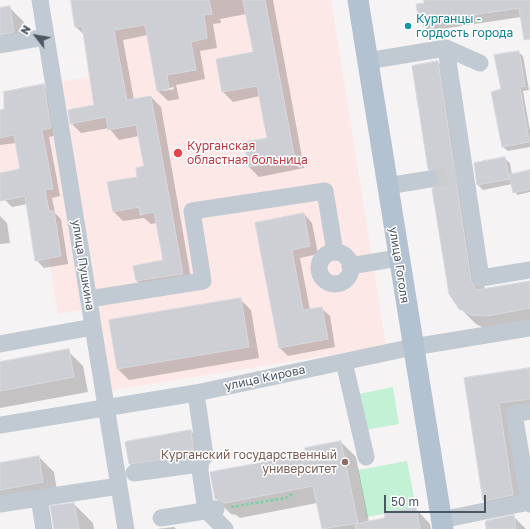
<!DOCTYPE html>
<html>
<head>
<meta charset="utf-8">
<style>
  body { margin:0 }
  #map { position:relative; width:530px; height:529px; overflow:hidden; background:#f5f3f3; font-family:"Golos Text",sans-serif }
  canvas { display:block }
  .north { position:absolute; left:16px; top:16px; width:40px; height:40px; -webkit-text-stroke:3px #fff; paint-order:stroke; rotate:301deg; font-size:11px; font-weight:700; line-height:16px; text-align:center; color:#4a5661 }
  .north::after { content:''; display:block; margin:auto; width:14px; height:18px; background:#4a5661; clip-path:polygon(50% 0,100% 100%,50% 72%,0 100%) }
  .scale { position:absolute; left:384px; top:495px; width:102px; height:18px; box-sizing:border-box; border:2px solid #4a5661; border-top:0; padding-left:5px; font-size:12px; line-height:14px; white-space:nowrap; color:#4a5661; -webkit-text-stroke:3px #fff; paint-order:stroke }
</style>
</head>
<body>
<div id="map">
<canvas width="530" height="529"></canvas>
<div class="north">N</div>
<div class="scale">50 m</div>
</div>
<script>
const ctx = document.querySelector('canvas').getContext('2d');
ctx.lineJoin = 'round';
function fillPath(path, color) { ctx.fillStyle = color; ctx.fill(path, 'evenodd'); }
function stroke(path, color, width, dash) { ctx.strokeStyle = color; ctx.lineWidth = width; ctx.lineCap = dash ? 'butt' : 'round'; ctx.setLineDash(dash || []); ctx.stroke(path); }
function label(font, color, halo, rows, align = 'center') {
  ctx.font = font + ' "Golos Text",sans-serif'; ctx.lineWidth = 3; ctx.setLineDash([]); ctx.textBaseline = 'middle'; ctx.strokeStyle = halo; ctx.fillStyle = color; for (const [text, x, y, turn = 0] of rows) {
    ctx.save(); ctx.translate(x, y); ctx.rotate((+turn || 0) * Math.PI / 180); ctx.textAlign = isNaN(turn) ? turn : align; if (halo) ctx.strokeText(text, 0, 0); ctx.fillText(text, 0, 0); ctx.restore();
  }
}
const medical = new Path2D(`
  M71 0H331L386 346 107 391 94 308 58 314 49 259 35 261 25 196 0 201V110L4 109V92L89 77 82 26 75 27Z`);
const green = new Path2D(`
  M393 387 399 424 365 430 359 394Z
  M407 461 416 508 367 517 358 470Z`);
const shadow = new Path2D(`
  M72 0H273L304 168 259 177 249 167 268 138 260 96 233 102 223 92 254 53 246 14 220 19 221 23 213 24 217 48 200 51 205 79 176 85 179 99 168 101 158 91 148 35 123 40 134 100 151 97 161 107 192 284 147 291 137 281 134 266 164 261 157 223 151 224 144 218 123 221 114 212 145 167 139 136 119 140 109 128 81 133 71 123 95 106 84 35 76 27ZM174 87V89L164 91V89Z
  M425 0H530V38L521 17 428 31 420 22Z
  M9 7 24 22 28 47 0 52V9Z
  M518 52 523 56 529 90 523 91 530 131V147L508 151 503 147 492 93 502 90Z
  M438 62 453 77 485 290 530 282V326L488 330 476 324 460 308 440 180 429 169Z
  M43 85 51 93 58 135 49 137 60 196 52 198 55 213 61 219 68 264 44 268 36 260 27 204 12 207 5 200 0 176V174L21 170 16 143 0 145V111L5 110Z
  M504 158 510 163 512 175 530 171V192L517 195 512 184 483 190 478 185Z
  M304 214 312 223 318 254 300 258 310 310 321 308 330 316 335 347 288 356 279 347 256 223Z
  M0 216 7 223 10 243 0 244Z
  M241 300 251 310 259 358 129 380 118 369 111 321Z
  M68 351 83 366 88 392 0 408V363Z
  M530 369V414L512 417 526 508 497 514 484 501 465 379Z
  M191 431 206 446 209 468 145 479 130 464 126 443Z
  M341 442 356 457 369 522 416 509 430 524 431 529H323L317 503 240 518 236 515 231 514 216 499 307 454Z
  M39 457 54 472 58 497 0 507V464Z
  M74 504 93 523 94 529H55Z
  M513 516 526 529H486L485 522Z
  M174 527 176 529H157Z`);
const building = new Path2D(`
  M71 0H209L212 14 204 15 207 38 191 42 196 70 167 75 169 89 157 91 145 25 114 30 127 100 151 96 183 274 136 281 133 266 163 260 154 212 140 215 139 207 113 212 107 182 137 177 136 168 144 166 136 125 108 130 106 117 70 124 68 110 94 105 82 26 75 27Z
  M243 0H265L295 159 249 167 244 142 267 138 257 86 222 92 216 59 253 52Z
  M424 0H530V39L524 40 519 8 419 23 416 4 424 3Z
  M10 6 14 32 0 35V8Z
  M519 51 525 86 520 87 529 142 502 147 491 92 501 89 494 55Z
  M438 61 471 280 476 290 530 281V308L487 316 472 315 459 309 449 294 432 189 439 183 440 177 434 170 428 169 412 66Z
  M44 84 51 128 42 130 53 189 45 190 49 211H54L61 256 35 261 25 196 0 201V173L20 169 14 135 0 138V110L4 109V92Z
  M505 157 509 179 477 185 474 163Z
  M530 170V189L513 193 509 175Z
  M304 213 310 246 292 250 303 310 322 307 328 339 279 348 255 223Z
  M241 298 249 347 117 369 109 320Z
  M69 349 74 377 0 391V362Z
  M530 368V399L499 403 513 495 483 501 464 378Z
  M191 430 194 455 129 464 125 442Z
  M341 441 358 523 322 529 313 486 224 503 220 500 215 499 210 472 306 454 305 448Z
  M39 456 43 482 0 490V463Z
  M74 503 79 529H54L50 506Z
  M416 508 420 529H356L355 524 385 518 384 513Z
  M514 515 516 529H487L486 521Z`);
const minorTunnel = new Path2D(`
  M430 179 458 175`);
const path = new Path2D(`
  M231 507 286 498 294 493`);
const minor = new Path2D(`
  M40 0 126 529
  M0 45 46 37
  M446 48 481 278 530 270
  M367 61 446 48 480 63
  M387 186 430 179
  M319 268a16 16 0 1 1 32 0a16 16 0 1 1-32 0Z
  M350 266 398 258
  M89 299 203 281 192 211 325 191 335 252
  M0 344 93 327
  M344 362 366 457
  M196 393 205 456 199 464 206 510 225 529
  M0 425 196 393 413 347 530 328
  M134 473 199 464
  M529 502 514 414 530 411
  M0 504 39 498
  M161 518 216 509
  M441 520 529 502 530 504
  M44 529 39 498 119 486`);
const major = new Path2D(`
  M358 0 443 529`);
const markers = [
  [408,26,4,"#0f9aa8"],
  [178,153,5,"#e0444e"],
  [345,462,4,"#8d6e63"]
];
const cultureNames = [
  ["Курганцы -",416,19],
  ["гордость города",416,33]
];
const healthNames = [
  ["Курганская",187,146],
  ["областная больница",187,160]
];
const streetNames = [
  ["улица Пушкина",83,265,81],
  ["улица Гоголя",399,265,81],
  ["улица Кирова",265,378,-12]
];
const educationNames = [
  ["Курганский государственный",337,455],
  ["университет",337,469]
];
fillPath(medical, '#fce8e6');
fillPath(green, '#c3f1d5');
fillPath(shadow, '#0003');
fillPath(building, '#cdcfd5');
stroke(building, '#d7d9de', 1);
stroke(minorTunnel, '#caccce', 17, [17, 8]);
stroke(path, '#7ad0a6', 2.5, [3, 2]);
stroke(minor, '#c1cad2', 17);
stroke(major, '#b3c2d1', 21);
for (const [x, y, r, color] of markers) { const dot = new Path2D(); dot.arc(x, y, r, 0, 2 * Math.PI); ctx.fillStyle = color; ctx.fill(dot); stroke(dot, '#fff', 1.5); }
label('12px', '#0d838f', '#fff', cultureNames, 'left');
label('12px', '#be3a42', '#fff', healthNames, 'left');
label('12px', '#4a5661', '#fff', streetNames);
label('12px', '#785e54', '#fff', educationNames, 'right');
</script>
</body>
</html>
